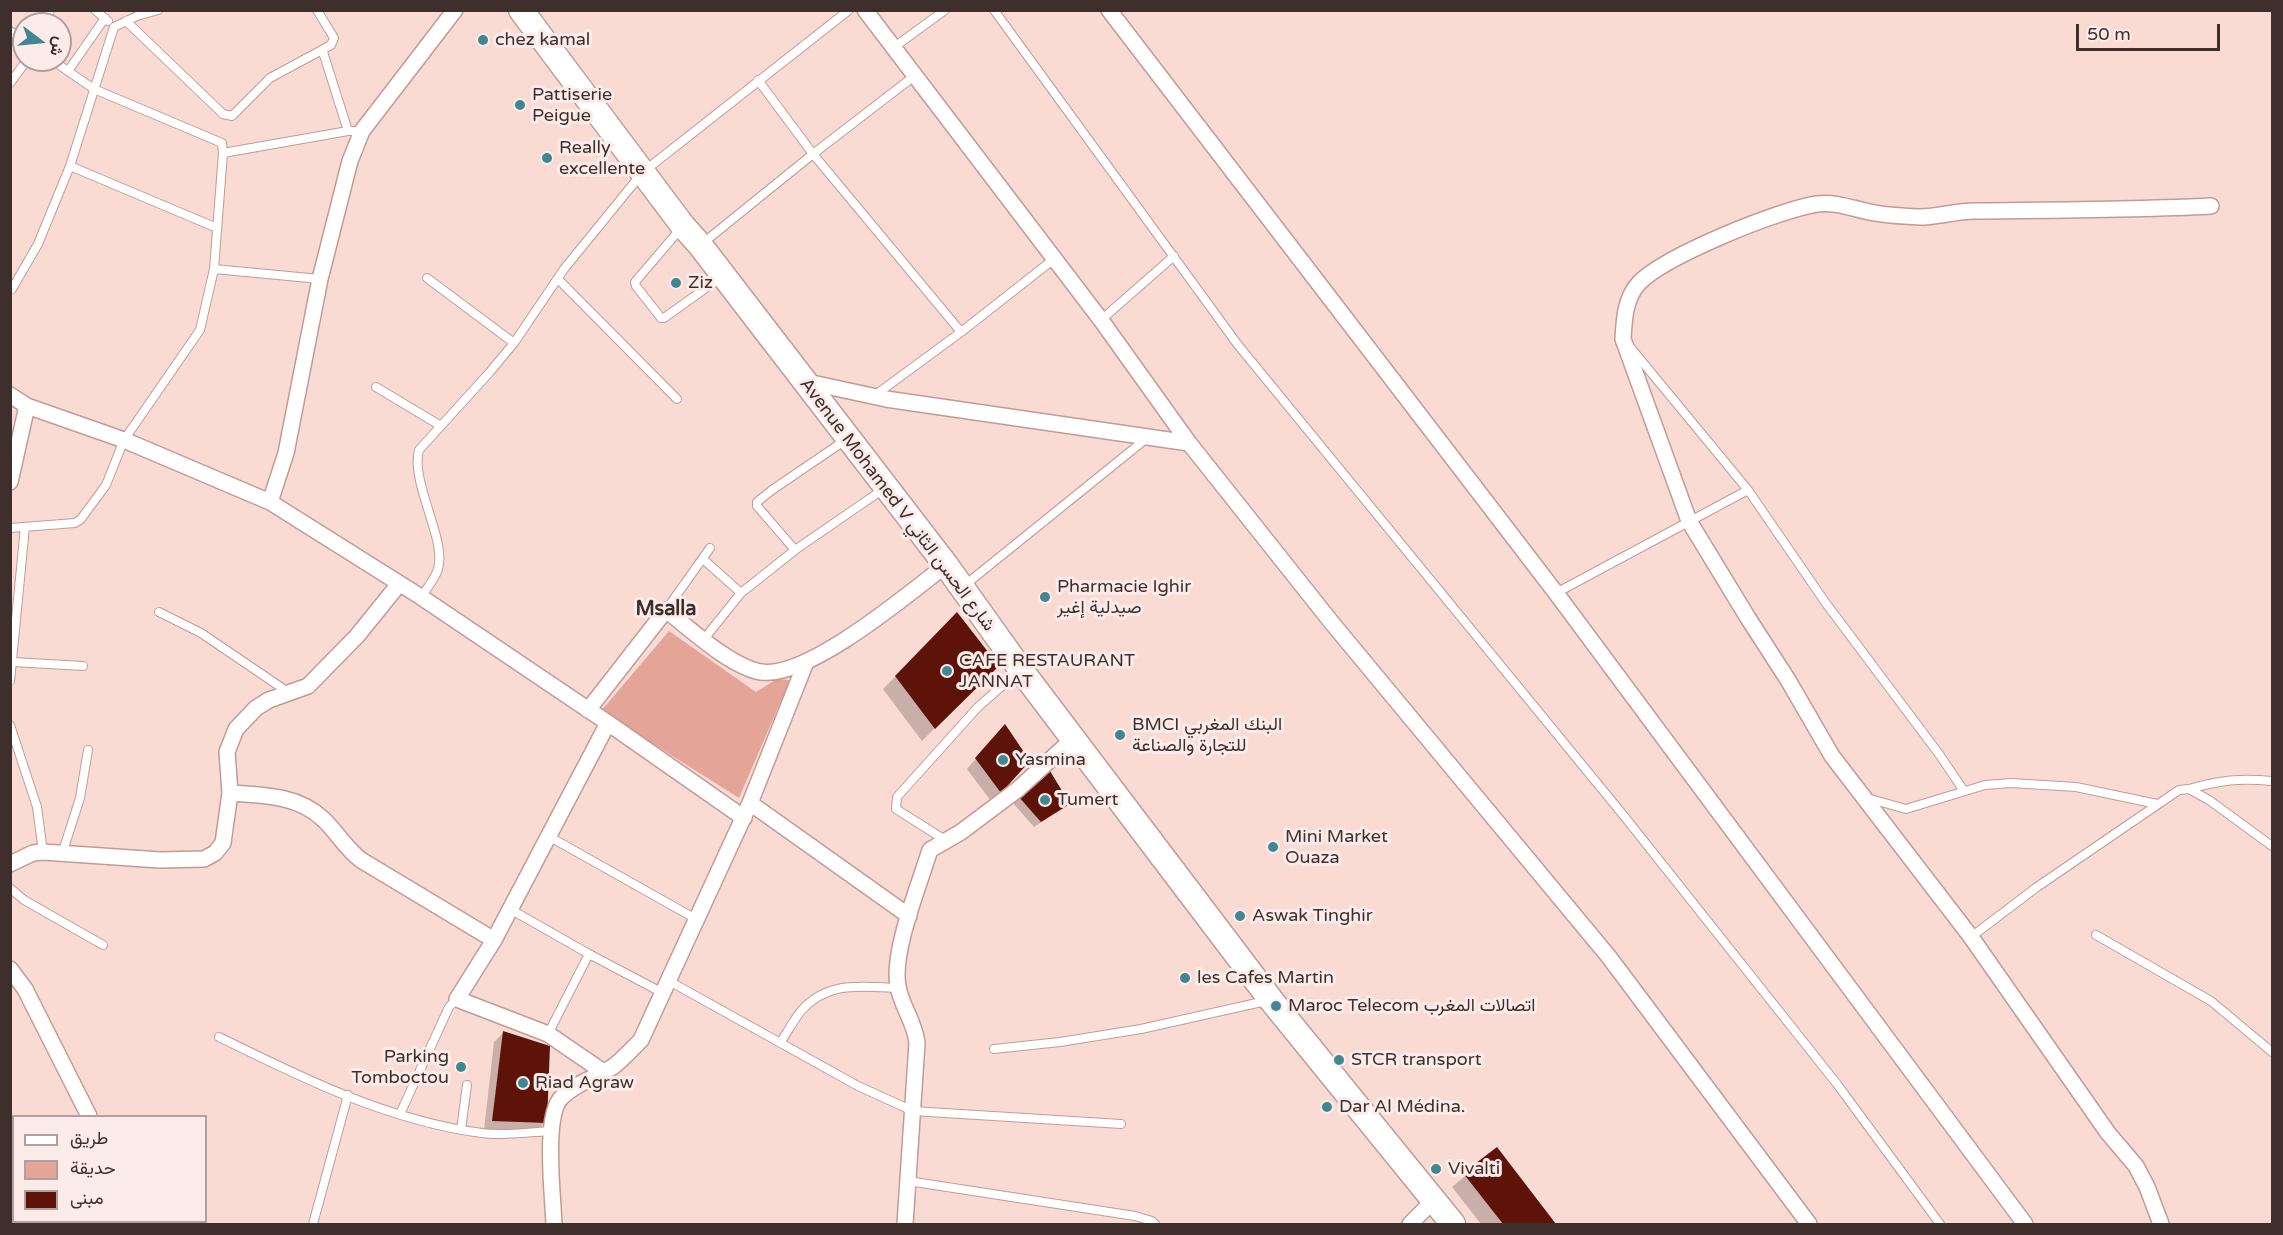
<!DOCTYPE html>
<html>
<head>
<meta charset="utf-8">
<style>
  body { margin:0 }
  #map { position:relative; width:2283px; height:1235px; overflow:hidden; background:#fadbd4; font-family:"Varela Round",Vazirmatn,sans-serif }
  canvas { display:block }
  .frame { position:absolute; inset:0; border:12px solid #3e2f2c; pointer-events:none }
  .legend { position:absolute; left:12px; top:1115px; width:195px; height:108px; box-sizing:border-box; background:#fcece9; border:2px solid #b0a09d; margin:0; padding:8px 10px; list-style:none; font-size:18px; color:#3e2f2c }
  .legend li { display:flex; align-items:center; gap:12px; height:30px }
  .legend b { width:30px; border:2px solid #b0a09d }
  .north { position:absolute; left:12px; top:12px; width:60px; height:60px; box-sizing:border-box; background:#fcece9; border:2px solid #b0a09d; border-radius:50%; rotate:106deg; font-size:16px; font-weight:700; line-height:24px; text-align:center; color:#3e2f2c }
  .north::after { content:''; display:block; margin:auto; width:21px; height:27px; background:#418693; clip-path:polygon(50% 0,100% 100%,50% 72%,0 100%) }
  .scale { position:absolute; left:2076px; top:24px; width:144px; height:27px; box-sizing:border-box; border:3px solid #3e2f2c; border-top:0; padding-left:8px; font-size:18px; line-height:21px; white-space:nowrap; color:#3e2f2c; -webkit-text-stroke:4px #fcece9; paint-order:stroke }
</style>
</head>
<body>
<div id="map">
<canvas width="2283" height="1235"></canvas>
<div class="frame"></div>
<ul class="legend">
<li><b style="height:8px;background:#fff"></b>طريق</li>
<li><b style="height:16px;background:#e4a498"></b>حديقة</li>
<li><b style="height:16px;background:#5e1309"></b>مبنى</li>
</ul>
<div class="north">ش</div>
<div class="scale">50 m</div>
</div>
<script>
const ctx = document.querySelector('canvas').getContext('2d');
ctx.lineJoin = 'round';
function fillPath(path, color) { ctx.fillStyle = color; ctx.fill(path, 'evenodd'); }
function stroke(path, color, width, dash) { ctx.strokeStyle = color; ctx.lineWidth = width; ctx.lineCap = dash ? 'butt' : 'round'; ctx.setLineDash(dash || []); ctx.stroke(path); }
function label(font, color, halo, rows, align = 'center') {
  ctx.font = font + ' "Varela Round",Vazirmatn,sans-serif'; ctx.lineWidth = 6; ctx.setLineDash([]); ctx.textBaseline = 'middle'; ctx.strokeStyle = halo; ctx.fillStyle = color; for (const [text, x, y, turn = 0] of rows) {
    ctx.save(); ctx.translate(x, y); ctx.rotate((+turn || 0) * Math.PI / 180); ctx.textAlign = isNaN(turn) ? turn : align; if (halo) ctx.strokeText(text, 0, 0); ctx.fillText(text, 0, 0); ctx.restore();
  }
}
const green = new Path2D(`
  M669 631 756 692 777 679 790 680 739 798 601 711Z`);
const shadow = new Path2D(`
  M957 615 997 666 922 741 883 689Z
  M996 735 1028 761 991 801 967 769Z
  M1019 797 1069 804 1034 827 1013 803Z
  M503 1033 545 1122 536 1132 484 1130 494 1042Z
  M1497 1149 1554 1224H1481L1452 1187Z`);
const building = new Path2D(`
  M957 612 999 666 935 729 895 676Z
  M1005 724 1030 761 1001 793 975 758Z
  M1050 771 1070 804 1041 822 1018 796Z
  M503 1031 550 1046 547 1123 492 1121Z
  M1497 1147 1556 1224H1503L1463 1173Z`);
const lane = new Path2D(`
  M95 10 108 21
  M994 10 1238 345 1624 816 1837 1084 1940 1224
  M126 21 223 114 232 116 270 78 331 45 334 38 317 10
  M41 24 50 10
  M10 31 24 40
  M893 48 945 10
  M323 52 348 131
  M68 71 105 18
  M758 80 813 154 961 332
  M10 83 27 60
  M223 153 348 131H362
  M70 166 217 228
  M682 227 635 282 636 286 661 318H664L720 278
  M703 243 813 154 913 77
  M214 269 320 279
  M427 278 514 343
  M558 279 677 399
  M12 289 38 244 70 166 114 27 137 16 158 10
  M1101 320 1174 256
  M1630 347 1748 490 1825 602 1939 754 1964 791
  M376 387 441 426
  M874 396 961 332 1054 259
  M10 528 75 523 81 519 106 485 124 440 200 330 214 269 223 153 222 143 94 89 52 60
  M795 550 757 506V502L772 490 847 439
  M703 559 741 593 795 550 885 488
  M965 585 1147 438
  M1556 593 1748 490
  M421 597C427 588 435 579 438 569 447 540 410 482 419 450L489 373 514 343 564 269 643 172 849 10
  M666 610 710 548
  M159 612 201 633 288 692
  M704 639 741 593
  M13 662 83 666
  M10 681 25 527
  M10 725 37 807 43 852
  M2189 789C2221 780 2239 778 2272 781
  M1867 798 1906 809 1985 785 2011 783 2076 787 2157 804
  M550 837 696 919
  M945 840 896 809 897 797 978 707 1018 672
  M62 854 80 798 88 750
  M10 888 24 900 103 945
  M510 909 589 954
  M2096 935 2211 1001 2272 1052
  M1971 937 2037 887 2179 790 2189 789 2209 800 2272 846
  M669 981 858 1086 913 1111 1121 1124
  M548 1034 589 954 661 992
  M219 1037C302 1078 389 1121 482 1133 504 1136 529 1132 551 1131
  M780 1043C787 1033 793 1021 801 1011 828 980 861 987 898 988
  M994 1049 1060 1042 1141 1029 1266 1001
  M400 1114 449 1007 457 999
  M461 1130 467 1085
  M908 1181 1135 1216 1152 1221 1155 1224
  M313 1224 348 1095`);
const street = new Path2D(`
  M865 10 1101 320 1189 443 1332 623 1609 957 1809 1224
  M1109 10 1556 593 2025 1224
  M803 381 886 399 1189 443
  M10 395 27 406 124 440 270 502 421 597 608 723 494 940 457 999 548 1034 602 1071
  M10 482 27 406
  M270 502 286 453 320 279 350 161 362 131 455 10
  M806 662 750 803 909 916
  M588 710 666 610C690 629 731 667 761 672 808 679 908 594 946 565
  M608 723 744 818
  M230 793C262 795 298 795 323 819 337 832 346 849 361 860L494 940
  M10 864 33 853 43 852 160 860 204 859 215 853 223 843 230 793 227 752 236 729 256 708 269 700 308 686 357 636 399 584
  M10 969 25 989 89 1116
  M145 1222 147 1224
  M554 1224C553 1197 543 1114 562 1097 577 1082 598 1077 614 1066 624 1058 632 1049 641 1040L750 803
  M905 1224 917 1043C915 1022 901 1006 898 986 892 955 915 896 925 865L930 850 961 832 1017 790 1073 739
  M1410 1224 1434 1200
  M2161 1224 2147 1187 2136 1166 2108 1133 1971 937 1832 756 1788 680 1748 618 1689 521 1623 339C1624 320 1625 298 1639 283 1665 256 1778 210 1817 204 1837 201 1855 210 1875 213 1889 216 1905 216 1920 217 1938 217 1956 211 1974 211 2053 210 2132 210 2211 206`);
const secondary = new Path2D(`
  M10 1183 14 1184
  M95 1222 102 1224`);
const primary = new Path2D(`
  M521 10 683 226 700 245 946 565 1021 670 1271 1000 1453 1224`);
const markers = [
  [483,40,6,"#418693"],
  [520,105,6,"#418693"],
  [547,158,6,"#418693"],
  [676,283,6,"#418693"],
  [1045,597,6,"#418693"],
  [947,671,6,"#418693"],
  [1120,735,6,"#418693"],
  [1003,760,6,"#418693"],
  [1045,800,6,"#418693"],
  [1273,847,6,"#418693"],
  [1240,916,6,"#418693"],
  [1185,978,6,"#418693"],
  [1276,1006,6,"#418693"],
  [1339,1060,6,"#418693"],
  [461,1067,6,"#418693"],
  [523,1083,6,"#418693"],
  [1327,1107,6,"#418693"],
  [1436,1169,6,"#418693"]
];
const poiNames = [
  ["chez kamal",495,40],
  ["Pattiserie",532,95],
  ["Peigue",532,116],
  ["Really",559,148],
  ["excellente",559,169],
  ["Ziz",688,283],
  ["Pharmacie Ighir",1057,587],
  ["صيدلية إغير",1057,608],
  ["CAFE RESTAURANT",959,661],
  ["JANNAT",959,682],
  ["BMCI البنك المغربي",1132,725],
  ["للتجارة والصناعة",1132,746],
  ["Yasmina",1015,760],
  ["Tumert",1057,800],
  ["Mini Market",1285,837],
  ["Ouaza",1285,858],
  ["Aswak Tinghir",1252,916],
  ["les Cafes Martin",1197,978],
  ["Maroc Telecom اتصالات المغرب",1288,1006],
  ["Parking",449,1057,"right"],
  ["Tomboctou",449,1078,"right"],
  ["STCR transport",1351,1060],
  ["Riad Agraw",535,1083],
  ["Dar Al Médina.",1339,1107],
  ["Vivalti",1448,1169]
];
const streetNames = [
  ["Avenue Mohamed V شارع الحسن الثاني",897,505,53]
];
const neighbourhoodNames = [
  ["Msalla",666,610]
];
fillPath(green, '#e4a498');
fillPath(shadow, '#0003');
fillPath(building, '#5e1309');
stroke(lane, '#c19c95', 10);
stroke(street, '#c19c95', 18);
stroke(secondary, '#c19c95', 26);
stroke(primary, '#c19c95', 27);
stroke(lane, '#fff', 8);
stroke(street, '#fff', 15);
stroke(secondary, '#fff', 22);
stroke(primary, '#fff', 24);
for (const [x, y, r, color] of markers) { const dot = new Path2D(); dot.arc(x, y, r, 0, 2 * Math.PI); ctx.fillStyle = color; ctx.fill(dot); stroke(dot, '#fcece9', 2); }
label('18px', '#3e2f2c', '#fcece9', poiNames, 'left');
label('18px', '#3e2f2c', '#fcece9', streetNames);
label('bold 20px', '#3e2f2c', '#fcece9', neighbourhoodNames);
</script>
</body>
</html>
